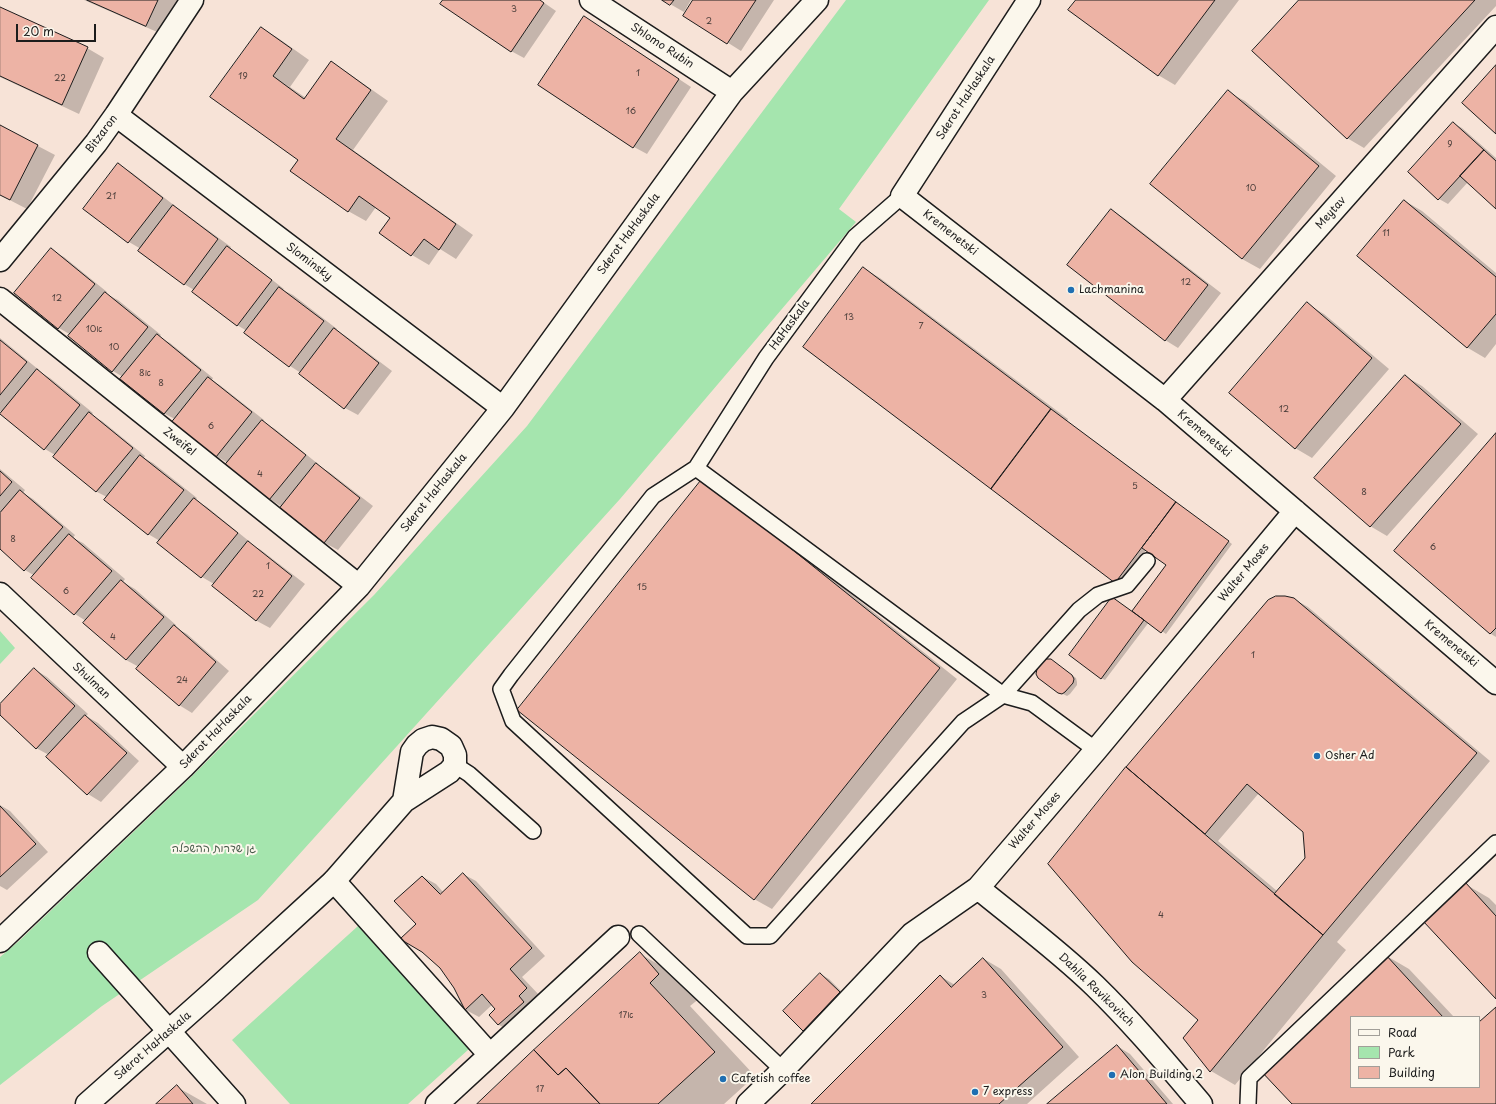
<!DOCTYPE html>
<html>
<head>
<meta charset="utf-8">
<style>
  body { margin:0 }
  #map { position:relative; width:1496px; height:1104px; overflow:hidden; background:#f7e3d7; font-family:"Playpen Sans",sans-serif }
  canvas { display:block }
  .legend { position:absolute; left:1350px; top:1016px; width:130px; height:72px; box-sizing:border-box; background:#fbf7ec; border:1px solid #a29f99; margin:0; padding:5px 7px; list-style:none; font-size:12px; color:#1c1c1c }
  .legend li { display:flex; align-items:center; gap:8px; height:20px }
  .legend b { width:20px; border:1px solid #a29f99 }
  .scale { position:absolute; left:16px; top:24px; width:80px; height:18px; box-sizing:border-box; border:2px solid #1c1c1c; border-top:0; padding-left:5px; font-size:12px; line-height:14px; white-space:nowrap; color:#1c1c1c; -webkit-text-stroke:3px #fbf7ec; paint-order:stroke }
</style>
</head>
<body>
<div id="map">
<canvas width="1496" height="1104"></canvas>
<ul class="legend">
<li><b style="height:5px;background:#fbf7ec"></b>Road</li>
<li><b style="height:11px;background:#a5e5ae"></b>Park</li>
<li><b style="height:11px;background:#edb3a5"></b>Building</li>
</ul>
<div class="scale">20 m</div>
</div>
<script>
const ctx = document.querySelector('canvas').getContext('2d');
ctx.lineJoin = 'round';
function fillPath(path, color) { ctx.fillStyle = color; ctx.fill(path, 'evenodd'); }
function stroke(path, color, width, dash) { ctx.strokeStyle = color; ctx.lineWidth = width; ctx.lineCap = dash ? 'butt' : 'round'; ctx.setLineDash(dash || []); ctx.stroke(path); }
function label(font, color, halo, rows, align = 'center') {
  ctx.font = font + ' "Playpen Sans","Playpen Sans Hebrew",sans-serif'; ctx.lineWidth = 4; ctx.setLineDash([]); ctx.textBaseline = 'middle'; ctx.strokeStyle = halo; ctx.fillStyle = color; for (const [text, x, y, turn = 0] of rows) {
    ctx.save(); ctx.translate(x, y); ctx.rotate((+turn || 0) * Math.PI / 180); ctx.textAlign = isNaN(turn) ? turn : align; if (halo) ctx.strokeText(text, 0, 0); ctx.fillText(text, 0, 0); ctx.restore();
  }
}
const green = new Path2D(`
  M846 0H989L839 209 856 222 620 499 258 900 102 1006 0 1085V957L19 941 189 779 374 595 527 426Z
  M0 631 15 648 0 664Z
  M358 926 469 1049 408 1104H290L232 1040Z`);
const shadow = new Path2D(`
  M84 0H179L164 35Z
  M444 0H540L556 11 524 58 511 51Z
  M663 0H691L684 12Z
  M694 0H774L741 51 684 15Z
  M1077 0H1239L1175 85 1158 75Z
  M1300 0H1496V6L1364 148 1347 138Z
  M0 8 87 48 104 58 79 114 0 77Z
  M597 25 691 87 647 154 634 147Z
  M261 28 278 38 309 60 290 87 306 98 331 63 348 73 388 101 353 150 473 235 456 259 440 249 429 265 412 255 380 233 391 218 376 207 366 221 348 211 291 171 299 159 212 97Z
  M1228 92 1245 101 1336 176 1260 269 1242 259 1152 184Z
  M1453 123 1462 128 1496 158V208L1468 182 1448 204 1439 199 1409 172Z
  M0 126 55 155 27 209 0 195Z
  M118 165 131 172 175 206V207L186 214 231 247 230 249 240 255 284 289 283 290 293 295 337 329 336 330 347 337 392 371 358 415 345 408 301 373 290 366 247 331 237 325 194 290 184 284 141 249 129 242 84 209Z
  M1405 201 1422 211 1496 273V344L1485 358 1468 348 1358 256Z
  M1111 210 1124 218 1221 293 1178 348 1165 340Z
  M51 250 64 257 107 292 106 294 118 300 161 335 159 337 170 343 213 378 212 380 221 386 264 420 263 422 275 429 318 464 317 465 329 472 373 506 338 550 325 543 281 508 282 507 270 499 227 465 228 463 216 456 175 419 165 414 122 379 123 377 113 371 71 335 59 328Z
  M863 268 880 278 1068 419 1067 421 1232 544 1166 634 1149 622 1105 680 1101 678 1132 612 1167 565 1146 550 1120 584 1116 582Z
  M1307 304 1324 314 1389 369 1312 458 1295 448Z
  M0 338 39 370 38 371 50 378 93 413 91 415 102 421 145 456 144 458 153 463 197 498 195 500 207 507 250 542 249 543 261 550 305 584 270 628 257 621 213 586 214 584 202 577 159 542 160 541 148 534 107 497 97 492 54 457 55 455 45 449 0 411Z
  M1405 376 1422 386 1478 434 1387 536 1370 526Z
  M1496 435V637L1491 634 1395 551Z
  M0 469 25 490 23 493 33 499 75 535 73 538 83 543 125 579 123 582 135 589 176 625 175 627 187 634 229 671 192 713 179 705 139 667 126 660 86 621 75 614 35 576 25 570 0 548Z
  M720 489 957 679 772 909 754 899Z
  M1294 599 1308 607 1490 761 1337 942 1346 950 1235 1085 1211 1071 1199 1020 1126 768 1269 601ZM1259 793 1304 831 1306 858 1277 891 1218 841Z
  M1055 663 1076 678 1077 682V685L1070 694 1067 696 1059 692Z
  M34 669 47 677 88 714 86 716 98 723 139 761 101 802 88 794 47 757 49 755 36 748 0 714V706Z
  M0 805 10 811 48 852 7 890 0 886Z
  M463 874 476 881 545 956 522 977 540 996 512 1032 499 1025 490 1015 497 1009 493 1004 479 1017 466 1010 455 987 417 924 423 877 436 884 443 892Z
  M1465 884 1489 898 1496 905V998Z
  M640 954 681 977 700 998 690 1006 755 1076 724 1104H478Z
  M1385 955 1409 969 1454 1017H1351V1087H1479V1024L1496 1008V1104H1293Z
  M984 959 1001 969 1079 1057 1027 1104H812L940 976 955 985Z
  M820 974 829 979 848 998 812 1035 804 1030Z
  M1117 1046 1130 1054 1173 1104H1049Z
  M177 1087 207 1104H157Z`);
const building = new Path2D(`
  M87 0H158L146 26Z
  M443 0H540L544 3 511 52 440 4Z
  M662 0H674L670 5Z
  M693 0H756L727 44 683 16Z
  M1076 0H1215L1158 76 1068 10Z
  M1299 0H1475L1347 139 1252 51Z
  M0 7 88 47 62 105 0 76Z
  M584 16 679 79 633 148 538 85Z
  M261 27 292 49 273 76 304 99 331 61 371 90 336 139 456 224 439 250 424 239 411 256 379 233 390 218 359 196 348 212 290 171 298 160 210 97Z
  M1496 65V134L1462 103Z
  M1228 90 1319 166 1242 259 1150 184Z
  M1453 122 1484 150 1438 200 1408 172Z
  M0 125 38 145 10 200 0 195Z
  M1484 150 1496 161V209L1460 176Z
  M118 163 163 198 128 243 83 209Z
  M1404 200 1496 277V314L1467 348 1357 256Z
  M173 205 218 239 184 285 138 251Z
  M1111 209 1208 285 1165 341 1067 265Z
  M227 246 272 280 237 326 192 292Z
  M51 248 95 284 58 329 14 293Z
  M863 267 1051 409 991 489 803 347Z
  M279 287 324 321 289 367 244 333Z
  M105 292 148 327 112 372 68 336Z
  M1307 302 1372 358 1295 449 1229 393Z
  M334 328 379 363 344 409 299 374Z
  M157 334 201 370 164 414 120 379Z
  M0 340 27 362 0 395Z
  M37 369 80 405 44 450 0 414Z
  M1405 375 1461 424 1370 527 1314 478Z
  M208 377 252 412 216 457 172 422Z
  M1051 409 1176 502 1115 583 991 489Z
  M89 412 133 448 96 492 53 457Z
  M262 420 306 455 269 500 225 465Z
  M1496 433V628L1490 634 1394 551Z
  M140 455 184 490 148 535 104 500Z
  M316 463 360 498 324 543 280 508Z
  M0 471 12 482 0 496Z
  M703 478 940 668 754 900 517 710Z
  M20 490 63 527 24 571 0 549V513Z
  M194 498 238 533 201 578 157 543Z
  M1176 502 1229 541 1161 633 1132 611 1166 565 1142 548Z
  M69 534 112 571 74 615 31 578Z
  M248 541 292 576 256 621 212 586Z
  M121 580 164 617 126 660 83 623Z
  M1276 596H1285L1294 598 1477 753 1323 935 1274 894 1305 858 1303 832 1247 784 1205 834 1126 767 1268 600Z
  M1112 597 1144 620 1101 679 1069 655Z
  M174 625 216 662 179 706 136 669Z
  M1047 659H1051L1072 675 1074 679 1073 683 1065 692 1062 694 1058 693 1038 678 1036 674 1037 669 1042 661Z
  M34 668 75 706 36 749 0 715V704Z
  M85 715 127 753 87 795 46 757Z
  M1126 767 1323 935 1210 1072 1183 1038 1198 1020 1132 962 1048 864Z
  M0 806 36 844 0 877Z
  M463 873 532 948 510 969 527 988 519 996 524 1002 498 1025 489 1015 495 1009 482 994 465 1010 454 988 440 968 422 952 400 939 416 924 394 901 422 876 440 894Z
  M1465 882 1496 916V999L1423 921Z
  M640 952 659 974 650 983 715 1052 658 1104H600L566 1068 558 1075 534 1050Z
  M1385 954 1443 1017H1351V1087H1479V1022L1496 1007V1104H1292L1260 1070Z
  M983 958 1063 1047 999 1104H811L940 975 951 987Z
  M820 973 840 992 803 1031 783 1011Z
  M1117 1045 1167 1104H1047Z
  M534 1050 558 1075 566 1068 600 1104H477Z
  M177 1085 193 1104H156Z`);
const service = new Path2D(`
  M902 196 855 237 766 358 696 468 653 496 511 675 501 689 513 721 747 936H770L963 722 1003 695 1079 610 1098 595 1127 585 1147 561
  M696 468 1003 695 1032 703 1096 750
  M455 765 469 774 533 831
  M639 934 783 1070
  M1248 1104 1249 1078 1496 843`);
const pedestrian = new Path2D(`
  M334 881 490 1055
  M99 953 234 1104
  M437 1104 618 937`);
const minor = new Path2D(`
  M591 0 732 92
  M1029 0 902 196 1165 400 1496 683
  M116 115 503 408
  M0 260 96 143 116 115 192 0
  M0 299 359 586
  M1165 400 1496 27
  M0 594 183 767
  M978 888C1017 920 1059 951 1095 986 1133 1023 1167 1064 1201 1104
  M0 941 183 767 359 586 503 408 732 92 817 0
  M87 1104 214 991 334 881 404 801 449 772 455 765V755L451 746 441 739 432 737 423 740 417 745 412 752 404 801
  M748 1104 783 1070 912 934 978 888 1096 750 1295 511`);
const markers = [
  [1071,290,4,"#1f6fb2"],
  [1317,756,4,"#1f6fb2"],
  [1112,1075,4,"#1f6fb2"],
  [723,1079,4,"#1f6fb2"],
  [975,1092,4,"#1f6fb2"]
];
const numberNames = [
  ["3",514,10],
  ["2",709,22],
  ["1",638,74],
  ["19",243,77],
  ["22",60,79],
  ["16",631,112],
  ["9",1450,145],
  ["10",1251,189],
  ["21",111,197],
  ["11",1386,234],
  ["12",1186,283],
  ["12",57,299],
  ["13",849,318],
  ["7",921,327],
  ["10א",94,330],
  ["10",114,348],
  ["8א",145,374],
  ["8",161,384],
  ["12",1284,410],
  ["6",211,427],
  ["4",260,475],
  ["5",1135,487],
  ["8",1364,493],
  ["8",13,540],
  ["6",1433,548],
  ["1",268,567],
  ["15",642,588],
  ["6",66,592],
  ["22",258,595],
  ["4",113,638],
  ["1",1253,656],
  ["24",182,681],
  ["4",1161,916],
  ["3",984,996],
  ["17א",626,1016],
  ["17",540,1090]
];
const streetNames = [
  ["Shlomo Rubin",662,46,33],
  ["Sderot HaHaskala",966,98,-57],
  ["Bitzaron",102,134,-53],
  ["Meytav",1331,213,-48],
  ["Kremenetski",950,233,38],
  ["Sderot HaHaskala",629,234,-54],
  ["Slominsky",309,262,37],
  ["HaHaskala",790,325,-54],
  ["Kremenetski",1204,434,40],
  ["Zweifel",179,442,39],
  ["Sderot HaHaskala",434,493,-51],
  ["Walter Moses",1244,573,-50],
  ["Kremenetski",1451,644,40],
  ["Shulman",91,681,43],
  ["Sderot HaHaskala",216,732,-46],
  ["Walter Moses",1035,821,-49],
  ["Dahlia Ravikovitch",1096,990,44],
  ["Sderot HaHaskala",153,1046,-41]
];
const poiNames = [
  ["Lachmanina",1079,290],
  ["Osher Ad",1325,756],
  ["Alon Building 2",1120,1075],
  ["Cafetish coffee",731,1079],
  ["7 express",983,1092]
];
const parkNames = [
  ["גן שדרות ההשכלה",214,849]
];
fillPath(green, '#a5e5ae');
fillPath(shadow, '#0003');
fillPath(building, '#edb3a5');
stroke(building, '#1c1c1c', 1);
stroke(service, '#1c1c1c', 18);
stroke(pedestrian, '#1c1c1c', 25);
stroke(minor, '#1c1c1c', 25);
stroke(service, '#fbf7ec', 15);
stroke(pedestrian, '#fbf7ec', 22);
stroke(minor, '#fbf7ec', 22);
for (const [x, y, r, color] of markers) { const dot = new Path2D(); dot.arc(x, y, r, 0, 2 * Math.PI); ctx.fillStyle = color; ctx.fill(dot); stroke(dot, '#fbf7ec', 1.5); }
label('9px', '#50423e', null, numberNames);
label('11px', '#1c1c1c', '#fbf7ec', streetNames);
label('11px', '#1c1c1c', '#fbf7ec', poiNames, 'left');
label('11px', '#455848', '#fbf7ec', parkNames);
</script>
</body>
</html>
